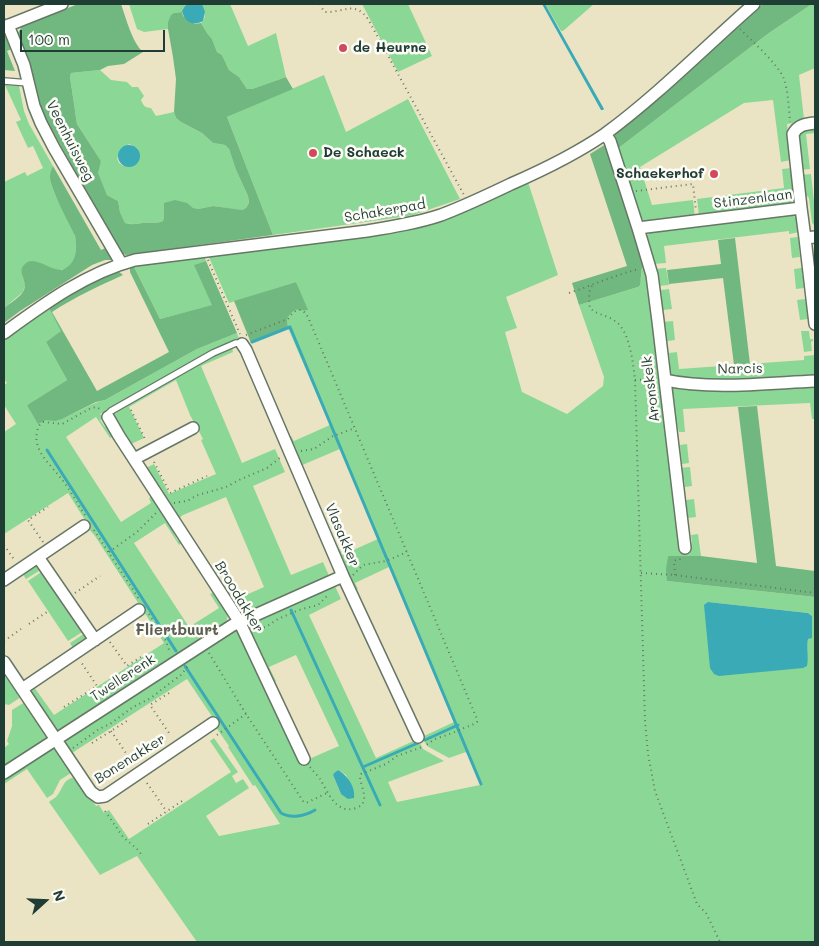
<!DOCTYPE html>
<html>
<head>
<meta charset="utf-8">
<style>
  body { margin:0 }
  #map { position:relative; width:819px; height:946px; overflow:hidden; background:#ebe4c4; font-family:Mali,sans-serif }
  canvas { display:block }
  .frame { position:absolute; inset:0; border:5px solid #1f3d34; pointer-events:none }
  .north { position:absolute; left:20px; top:876px; width:50px; height:50px; -webkit-text-stroke:4px #fdfcf7; paint-order:stroke; rotate:70deg; font-size:14px; font-weight:700; line-height:20px; text-align:center; color:#1f3d34 }
  .north::after { content:''; display:block; margin:auto; width:18px; height:22px; background:#1f3d34; clip-path:polygon(50% 0,100% 100%,50% 72%,0 100%) }
  .scale { position:absolute; left:20px; top:30px; width:145px; height:22px; box-sizing:border-box; border:2px solid #1f3d34; border-top:0; padding-left:6px; font-size:15px; line-height:18px; white-space:nowrap; color:#1f3d34; -webkit-text-stroke:4px #fdfcf7; paint-order:stroke }
</style>
</head>
<body>
<div id="map">
<canvas width="819" height="946"></canvas>
<div class="frame"></div>
<div class="north">N</div>
<div class="scale">100 m</div>
</div>
<script>
const ctx = document.querySelector('canvas').getContext('2d');
ctx.lineJoin = 'round';
function fillPath(path, color) { ctx.fillStyle = color; ctx.fill(path, 'evenodd'); }
function stroke(path, color, width, dash) { ctx.strokeStyle = color; ctx.lineWidth = width; ctx.lineCap = dash ? 'butt' : 'round'; ctx.setLineDash(dash || []); ctx.stroke(path); }
function label(font, color, halo, rows, align = 'center') {
  ctx.font = font + ' Mali,sans-serif'; ctx.lineWidth = 5; ctx.setLineDash([]); ctx.textBaseline = 'middle'; ctx.strokeStyle = halo; ctx.fillStyle = color; for (const [text, x, y, turn = 0] of rows) {
    ctx.save(); ctx.translate(x, y); ctx.rotate((+turn || 0) * Math.PI / 180); ctx.textAlign = isNaN(turn) ? turn : align; if (halo) ctx.strokeText(text, 0, 0); ctx.fillText(text, 0, 0); ctx.restore();
  }
}
const green = new Path2D(`
  M129 4H188L185 6 182 12 174 13 168 22V29L144 32 137 29Z
  M200 4H230L248 46 276 33 286 77 252 89H247L239 77 229 70 222 55 217 52 212 39 207 33 201 23C208 17 204 10 200 4Z
  M362 4H408L432 56 398 72Z
  M545 4H594L563 31H561Z
  M812 4H815V68L799 75 804 119 815 120 787 124 791 160 781 162 773 100 744 103 640 167 652 205 693 200 695 217 648 222 641 219 616 150 769 33Z
  M100 70 111 80 127 82 132 87H138L144 96 141 100C143 105 145 108 151 108L156 116 174 112 176 118 181 122 202 133 213 143 225 145 229 149 236 170 248 196 249 203 246 208 242 210H238L213 206 198 209 164 207V217L163 221C156 224 149 222 142 223 135 224 132 225 125 223L120 212 118 201 107 195 97 173 101 161 77 124 70 77 71 73ZM129 144 134 146 138 149 123 166 119 163 117 158Z
  M324 75 346 132 408 99 460 199 413 215 401 217 273 235 227 117Z
  M5 85 19 86 24 111 29 124 53 166C39 195 94 236 72 263 61 276 50 268 37 262L22 275 25 285 23 292 4 308V182L25 172 27 176 43 168 33 146 28 148 16 122 21 120Z
  M815 127V133L806 134 810 169 800 170 796 140 799 132Z
  M792 168 795 198 789 205 699 216 697 199 784 188 782 169Z
  M811 174 815 210V226L812 223 809 198 807 196H803L801 175Z
  M527 182 529 185 558 275 506 297 517 328 505 332 522 392 567 414 603 386 604 377 579 305 638 287 641 278 642 267 646 266 689 544 692 543 691 535 698 534 701 556H668L667 581 815 597V942H197L137 856 100 875 49 802C50 801 56 797 56 797 64 788 62 779 76 777L96 806 99 805 104 813 109 810 129 839 231 772 210 741 214 738 238 772 232 776 236 783 243 779 249 788 206 816 219 836 280 824 255 785 253 786 228 747 229 746 215 726 213 718 187 679 72 753 94 787 93 788 65 745V739L235 630 239 631 302 762 339 746 296 655 269 667 276 681 275 682 271 673 268 675 247 629V625L334 584 341 599 309 615 376 758 418 739 423 749 444 761 388 782 397 802 480 785 466 752 449 758 427 746 422 737 454 722 389 567 355 583 358 589 354 591 336 551 340 549 342 555 378 539 340 449 300 466 288 438 291 436 294 441 330 425 288 328 287 318C293 310 295 307 305 310L296 282 229 303 208 255 381 231ZM708 602 808 613 812 616V637L808 639 807 644ZM338 770 346 775 350 784 341 794 333 775 334 773Z
  M791 214C799 218 799 224 800 232L789 234V231L664 246 666 263 653 264 646 238 648 234 652 231Z
  M798 237 799 245H802V248H799L800 257 792 258 790 238Z
  M204 255 206 261 195 265 213 305 160 319 133 265Z
  M666 268 669 285 657 286 654 269Z
  M802 268V276H805L806 279H803L804 288 796 289 794 269Z
  M669 289 672 309 663 310 662 302H659V300L662 299 661 290Z
  M805 299 807 308H809V310L807 311 808 319 800 320 797 300Z
  M49 308 62 331 46 342 67 380 27 405C33 409 39 416 46 419 60 425 89 403 105 400L197 349 237 333 239 339 211 351 100 414 103 418 100 420 105 427 108 425 114 436 110 438 96 417 66 437 121 522 151 503 149 498 153 496 176 532 174 534 178 541 181 539 183 542 179 545 165 523 134 543 189 627 219 608 210 594 215 592 227 611 228 615 226 623 60 731 55 729 31 692 34 687 54 715 164 643 95 536 88 528 85 520 68 493 4 534V432L16 424 4 405V385L7 383 4 379V339Z
  M673 321 675 340 667 341 665 325H662V322Z
  M801 331H809L810 339H813V341L811 342 812 351 804 352Z
  M232 347 233 352 201 366 242 463 275 449 285 472 253 486 291 575 323 562 330 578 246 614H240L228 598 234 595 237 599 264 587 226 497 183 515 177 520 144 469 154 464 169 494 216 474 201 440 203 439 190 415 176 380 129 407 144 438 129 445 112 415V413L214 355Z
  M677 352 679 369 804 360V356L815 355V378L729 382 669 378 667 362H670L669 353Z
  M815 383V419H812L810 403 683 409 685 432H679L677 424H674L669 384Z
  M687 444 689 463 682 464 680 445Z
  M690 467 692 486 685 487 684 479 681 480 680 468Z
  M694 499 696 517 688 518 686 500Z
  M33 566H38L42 569 26 579 22 573Z
  M43 571 84 631 68 641 28 581Z
  M85 633C88 642 80 645 74 650L70 643Z
  M4 669 21 696V697L9 705 4 704Z
  M25 702 46 734V738L43 743 4 769V748L9 744 7 741 12 726V710Z
  M50 749 57 750 72 770 71 773 60 780 53 794 47 798 27 769 4 784V778Z`);
const forest = new Path2D(`
  M78 4H121C126 18 132 42 143 52L124 64 108 66 100 70 71 73 70 77 77 124 101 161 98 173 107 195 118 201 120 212 125 223C132 225 135 224 142 223 149 222 156 224 163 221L164 217V203L175 200 187 203 193 208 198 209 213 206 242 210 246 208 249 203 248 196 236 170 229 149 225 145 213 143 202 133 181 122 176 118 174 112 176 79 173 57 168 29V22L171 15 174 13 182 12 183 16 195 24 201 23 207 33 212 39 217 52 222 55 229 70 239 77 247 89H252L286 77 293 89 227 117 273 235 126 255 121 253 43 114 34 80 18 33 22 26Z
  M763 4H812L769 33 616 150 614 141 615 132Z
  M4 35 9 39 14 48 7 51 15 71 4 70Z
  M606 144 646 266 642 267 640 285 638 287 579 305 572 283 627 266 590 154Z
  M53 166 101 250 108 247 112 256V260H105L92 265 20 311 4 323V308C9 304 22 296 24 290 28 281 16 272 25 264 27 262 29 261 32 261 41 261 51 270 62 270 76 264 78 251 75 236 69 222 51 192 50 177 50 173 51 170 53 166Z
  M735 238 750 364 734 365 723 278 669 284 667 270 721 264 718 240Z
  M206 261 237 333 197 349 105 400 96 402 62 419 55 421 46 420 38 424 27 405 67 380 46 342 61 331 49 308 86 283 117 270 123 275C99 286 75 297 52 312L97 391 169 352 130 272V266L133 265 160 319 212 305 194 265Z
  M296 282 308 310C296 312 298 304 287 318L288 328 251 343 234 301Z
  M757 406 776 566 815 571V597L667 581 666 569 668 556H701L757 563 738 407Z`);
const water = new Path2D(`
  M188 4H202L205 12 203 21C193 27 184 21 182 11L185 6Z
  M542 4H545L604 109 603 110H601Z
  M118 156a11 11 0 1 1 22 0a11 11 0 1 1-22 0Z
  M708 602 808 613 812 616V638L808 639C806 648 809 657 807 666L803 668 719 676 714 674 710 668 704 605Z
  M338 770C347 775 356 787 354 798L348 799 341 794 333 775 334 773Z`);
const stream = new Path2D(`
  M252 342 290 327 481 784
  M47 450 176 651
  M291 610 380 805
  M185 666 281 813C291 819 305 816 315 810
  M425 740 458 725
  M363 767 418 743`);
const path = new Path2D(`
  M320 4 323 10 325 12C344 13 354 0 368 19L464 195
  M740 29C752 41 778 64 784 79 788 90 789 110 790 122
  M636 191 693 184 696 211
  M208 260 240 334
  M592 286C588 291 589 301 590 308 597 315 607 315 615 321 630 331 633 363 635 380L645 721 648 754 655 791 697 904 706 913 720 942
  M569 293C593 285 615 275 639 269
  M246 335 288 319C294 310 301 305 308 317L477 719V722L474 724 447 735 435 739 426 745
  M635 380 655 379
  M131 410 145 439
  M301 451 314 449 333 436 355 428
  M154 462 170 493 207 476
  M174 503 187 501 198 495 226 487 239 480 267 468 281 457
  M85 515C76 502 69 487 59 476 49 463 33 450 37 432 38 427 39 425 43 422L62 424 91 408 96 407 102 410
  M94 530 139 599
  M43 542 28 520 48 507
  M4 545 15 561
  M109 552 137 532 157 512
  M641 573 675 575 815 593
  M353 575 363 565 386 561 407 552
  M675 575 674 561 678 559H682
  M75 593 100 576
  M149 614 166 641 170 653
  M29 624 47 612
  M254 629 266 627 278 619 299 610 318 605 329 594
  M4 641 21 629
  M110 642 127 666 144 655
  M209 653 246 714 303 801 306 803 327 793
  M169 693 150 705 171 736
  M64 707 97 686 81 662
  M111 731 132 762
  M217 735 246 714
  M92 743 130 719
  M73 748 99 729 110 724 133 707 151 698 161 690 181 675 188 666
  M310 767C313 771 317 775 320 779 328 792 336 815 356 808 371 803 361 788 360 777L361 774 386 764 397 756 422 747
  M147 783 167 812
  M105 811 123 837 137 849 141 854
  M148 824 185 799`);
const lane = new Path2D(`
  M4 81 29 83
  M108 417 109 413 111 411 213 353 236 343 242 344`);
const street = new Path2D(`
  M8 25 24 65 34 106 41 123 54 148 121 263
  M4 27 62 4
  M605 134 610 141 638 228 801 208 805 238 815 237
  M801 208 793 134C798 125 805 124 815 123
  M638 228 652 275 658 321 685 548
  M805 238 815 324
  M4 333C44 304 86 273 135 260L367 231C392 227 417 223 441 215 465 206 488 195 511 184 543 170 576 154 605 134 658 95 705 47 754 4
  M242 344 246 350 343 576 418 737
  M665 380C711 390 769 383 815 381
  M108 417 119 436 239 621 304 759
  M134 459 193 428
  M38 557 95 640
  M4 580 84 526
  M4 662 91 792 98 797 105 796 213 723
  M22 689 139 610
  M4 773 233 625 343 576`);
const markers = [
  [343,48,5,"#d1495b"],
  [313,153,5,"#d1495b"],
  [714,174,5,"#d1495b"]
];
const poiNames = [
  ["de Heurne",353,48],
  ["De Schaeck",323,153],
  ["Schaekerhof",704,174,"right"]
];
const streetNames = [
  ["Veenhuisweg",70,141,63],
  ["Stinzenlaan",753,199,-7],
  ["Schakerpad",385,211,-10],
  ["Narcis",740,369,-1],
  ["Aronskelk",651,389,-97],
  ["Vlasakker",342,535,67],
  ["Broodakker",239,597,59],
  ["Twellerenk",123,678,-33],
  ["Bonenakker",130,759,-32]
];
const neighbourhoodNames = [
  ["Fliertbuurt",177,630]
];
fillPath(green, '#8bd896');
fillPath(forest, '#70b87f');
fillPath(water, '#39aab6');
stroke(stream, '#39aab6', 3);
stroke(lane, '#676', 8);
stroke(street, '#676', 14);
stroke(path, '#676', 2, [1, 4]);
stroke(lane, '#fff', 5.5);
stroke(street, '#fff', 11);
for (const [x, y, r, color] of markers) { const dot = new Path2D(); dot.arc(x, y, r, 0, 2 * Math.PI); ctx.fillStyle = color; ctx.fill(dot); stroke(dot, '#fdfcf7', 2); }
label('bold 14px', '#1f3d34', '#fdfcf7', poiNames, 'left');
label('14px', '#1f3d34', '#fdfcf7', streetNames);
label('bold 15px', '#5b5e55', '#fdfcf7', neighbourhoodNames);
</script>
</body>
</html>
